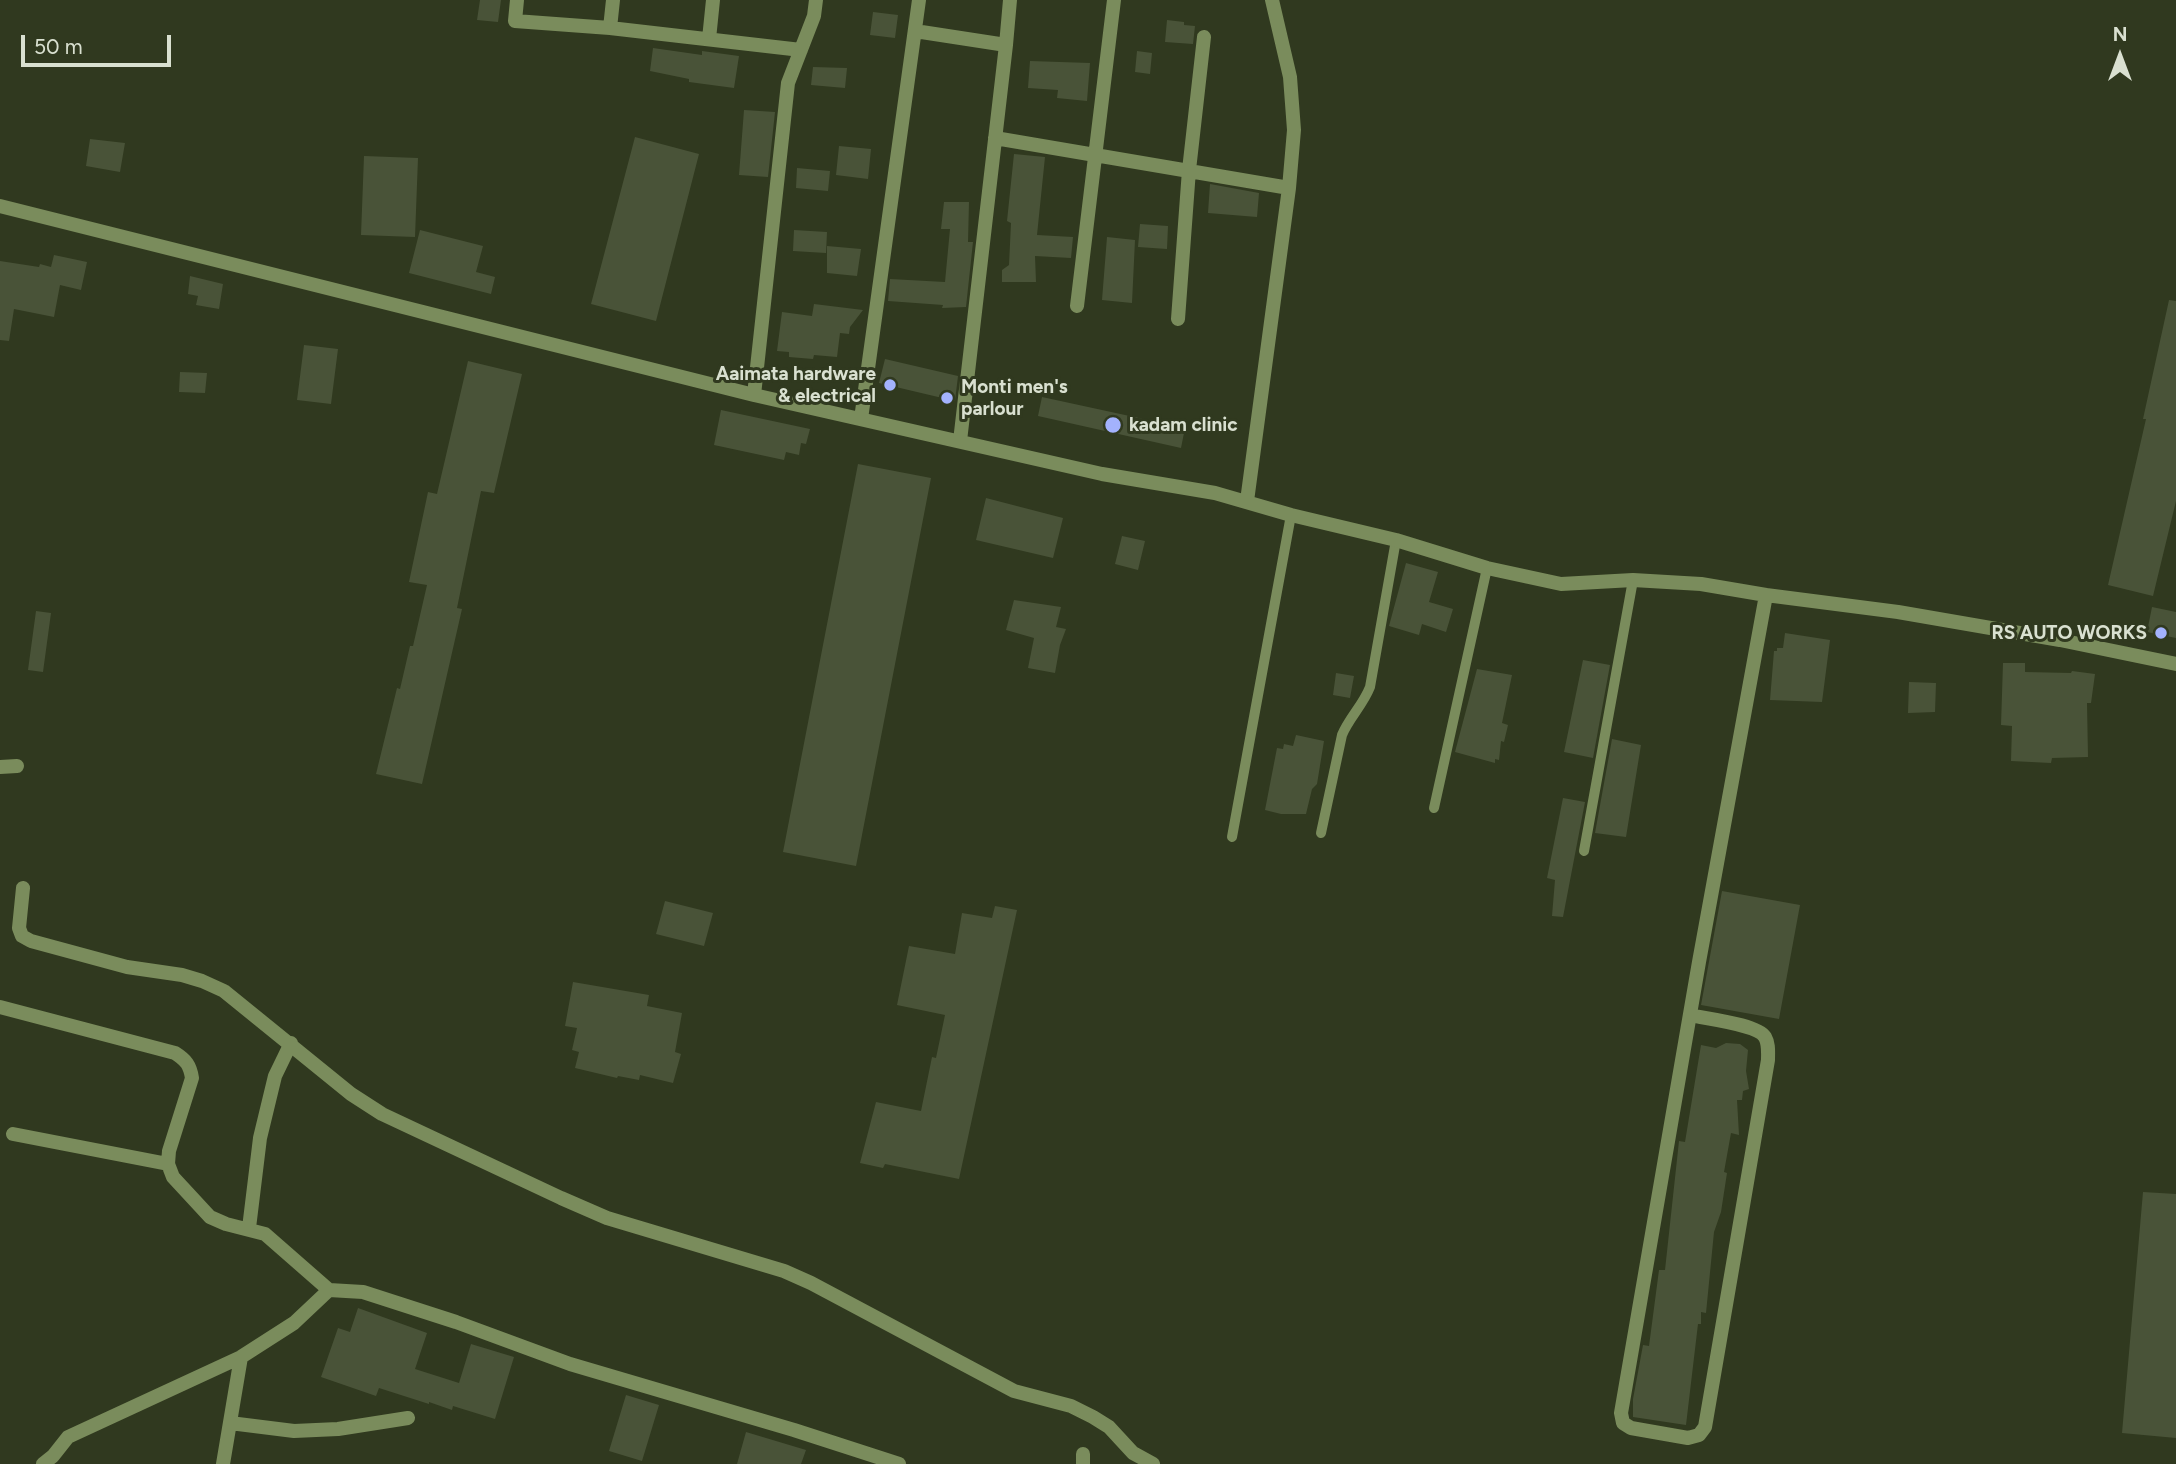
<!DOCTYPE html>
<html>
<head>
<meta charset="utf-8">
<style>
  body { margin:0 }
  #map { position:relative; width:2176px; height:1464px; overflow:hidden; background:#30391f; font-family:Figtree,sans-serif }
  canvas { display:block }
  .north { position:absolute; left:2085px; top:21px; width:70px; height:70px; -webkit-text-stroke:5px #30391f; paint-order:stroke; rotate:0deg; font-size:19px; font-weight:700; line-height:28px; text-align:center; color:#d9e0d0 }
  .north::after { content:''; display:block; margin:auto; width:24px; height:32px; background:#d9e0d0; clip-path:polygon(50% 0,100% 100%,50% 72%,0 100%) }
  .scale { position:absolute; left:21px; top:35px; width:150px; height:32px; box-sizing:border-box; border:4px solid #d9e0d0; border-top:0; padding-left:9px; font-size:21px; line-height:24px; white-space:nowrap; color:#d9e0d0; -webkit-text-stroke:5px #30391f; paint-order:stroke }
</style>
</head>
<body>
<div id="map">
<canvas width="2176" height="1464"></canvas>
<div class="north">N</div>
<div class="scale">50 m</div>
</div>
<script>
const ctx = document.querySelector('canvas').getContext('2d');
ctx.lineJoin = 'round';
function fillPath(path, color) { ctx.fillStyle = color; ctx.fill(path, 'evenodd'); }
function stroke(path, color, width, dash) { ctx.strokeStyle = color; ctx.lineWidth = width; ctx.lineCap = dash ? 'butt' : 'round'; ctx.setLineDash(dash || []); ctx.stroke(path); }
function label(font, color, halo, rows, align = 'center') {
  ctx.font = font + ' Figtree,sans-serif'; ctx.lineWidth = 6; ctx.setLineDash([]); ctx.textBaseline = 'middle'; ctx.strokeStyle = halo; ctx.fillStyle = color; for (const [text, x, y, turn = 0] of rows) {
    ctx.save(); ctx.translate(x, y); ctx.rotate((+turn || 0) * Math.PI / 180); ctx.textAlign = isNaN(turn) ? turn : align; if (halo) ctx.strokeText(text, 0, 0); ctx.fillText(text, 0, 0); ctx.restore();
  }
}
const building = new Path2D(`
  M480 0H501L498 22 477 20Z
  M873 12 898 15 895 38 870 35Z
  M1167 20 1184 22V25L1195 26 1193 44 1165 42Z
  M653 48 702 55V51L739 56 734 88 689 82V79L650 71Z
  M1137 51 1152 53 1150 74 1135 72Z
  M1030 61 1090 63 1087 101 1057 98 1058 90 1028 88Z
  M813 67 847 68 845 88 811 85Z
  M744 110 775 112 768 177 739 175Z
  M635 137 699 154 656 321 591 304Z
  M90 139 125 143 120 172 86 166Z
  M839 146 871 149 868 179 836 175Z
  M1014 154 1045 157 1037 235 1073 237 1071 258 1035 256 1036 282H1002V270L1009 265 1011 223 1007 221Z
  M364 156 418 158 415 237 361 235Z
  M797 168 830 171 828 191 796 188Z
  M1210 184 1259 193 1257 217 1208 213Z
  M944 202H969L968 242H973L966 307 942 308 943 305 888 301 890 279 945 282 950 229H941Z
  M1140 224 1168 226 1167 249 1138 247Z
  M420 230 483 246 476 272 495 277 491 294 409 273Z
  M794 230 827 232 826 253 793 251Z
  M1107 237 1135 240 1132 303 1102 300Z
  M827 246 861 249 857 276 827 273Z
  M54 255 87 262 81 290 60 285 54 317 14 309 9 341 0 340V261L39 267 40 264 51 267Z
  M190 276 223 284 219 309 196 305 198 296 188 294Z
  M2169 300 2176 301V501L2153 596 2108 585 2146 419H2143Z
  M814 304 863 310 850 327 849 334 840 333 837 357 814 355 813 359 789 357V352L777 351 782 312 812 316Z
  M304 345 338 349 331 404 297 400Z
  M885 359 958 376 955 401 879 383Z
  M468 361 522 374 494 493 481 491 457 608 462 609 422 784 376 774 397 688 400 689 410 646H413L427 585 409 582 428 492 437 494Z
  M180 372 207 373 205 393 179 392Z
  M1042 397 1185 428 1181 448 1038 416Z
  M721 410 810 429 806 444 801 443 799 455 786 452 784 460 714 445Z
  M858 464 931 478 856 866 783 852Z
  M986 498 1063 518 1053 558 976 540Z
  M1122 536 1145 541 1138 570 1115 564Z
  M1406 563 1438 572 1429 602 1453 609 1446 632 1422 624 1419 635 1389 626Z
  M1014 600 1061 607 1056 627 1066 629 1060 645 1055 673 1028 668 1034 638 1006 630Z
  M2152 607 2176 612V638L2147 632Z
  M36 611 51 613 43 672 28 670Z
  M1785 633 1830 640 1822 702 1770 700 1774 651H1777V648H1783Z
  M1583 660 1610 665 1593 758 1564 752Z
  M2003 663H2025V672L2071 673 2072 671 2095 674 2091 703H2087L2088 757 2052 758 2051 763 2011 761 2012 726 2001 725Z
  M1477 669 1512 675 1502 723 1508 725 1504 742 1501 741 1499 760 1495 759V763L1455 752Z
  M1336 673 1354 676 1350 698 1333 695Z
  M1909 682 1936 683 1935 712 1908 713Z
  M1296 735 1324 741 1317 784 1312 789 1306 814H1281L1265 810 1277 748 1283 749 1284 744 1293 746Z
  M1612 739 1641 745 1626 837 1595 833Z
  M1563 798 1585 802 1563 917 1552 916 1555 880 1547 878Z
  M1722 891 1800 905 1779 1019 1701 1005Z
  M665 901 713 913 704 946 656 934Z
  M995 906 1017 910 959 1179 885 1164 883 1168 860 1163 876 1102 921 1111 932 1057 936 1058 945 1015 897 1005 909 946 955 954 962 913 992 918Z
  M573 982 649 995 647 1006 682 1013 675 1052 681 1054 673 1083 640 1075 639 1080 618 1076 617 1078 575 1068 579 1052 572 1050 577 1028 565 1026Z
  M1726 1043 1740 1044 1748 1050 1746 1071 1749 1089 1743 1091 1742 1100H1737L1739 1135 1731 1133 1724 1172 1727 1173 1721 1212 1714 1232 1706 1313 1701 1312V1324H1698L1686 1425 1633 1417V1399L1643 1345 1649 1346 1659 1270H1665L1679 1141 1685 1142 1701 1045 1716 1048Z
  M2143 1192 2176 1194V1438L2122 1433Z
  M358 1308 427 1333 415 1369 459 1383 471 1344 514 1357 495 1419 453 1406 452 1410 429 1402V1404L379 1388 376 1396 321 1377 338 1328 350 1332Z
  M626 1395 659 1405 642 1461 609 1451Z
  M746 1432 806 1450 801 1464H737Z`);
const lane = new Path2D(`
  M1434 808 1487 568
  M1321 833 1342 735C1349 718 1363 705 1370 687L1396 540
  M1232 837 1291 515
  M1584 851 1633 580`);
const street = new Path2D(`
  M517 0 515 21 610 28 801 50
  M610 28 613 0
  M915 31 1006 45 960 441
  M709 39 713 0
  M1006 45 1010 0
  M995 138 1289 188
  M0 206 754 395 1102 474 1215 493 1291 515 1396 540 1487 568 1561 584 1633 580 1701 584 1766 595 1898 612 2060 640 2176 664
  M1077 306 1114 0
  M1178 319 1189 170 1204 37
  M754 395 788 83 814 16 816 0
  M861 419 919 0
  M1247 501 1289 188 1294 130 1290 77 1272 0
  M0 767 17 766
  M23 888 19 928 22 936 31 941 127 967 182 975 202 981 224 991 351 1094 382 1114 561 1198 607 1218 784 1271 811 1283 1014 1391 1071 1406 1093 1417 1109 1427 1133 1453 1153 1464
  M0 1007 175 1053C186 1060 190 1065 192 1078L169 1151 168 1164 173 1177 210 1217 226 1224 265 1234 329 1290 363 1292 456 1322 570 1364 794 1430 899 1464
  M1690 1015C1707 1019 1757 1024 1765 1037 1769 1044 1768 1052 1768 1060L1705 1427 1699 1435 1688 1438 1631 1428 1623 1423 1621 1413 1699 962 1766 595
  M13 1134 168 1164
  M249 1228 260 1138 275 1076 291 1043
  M230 1423 294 1431 338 1429 408 1418
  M43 1464 53 1456 68 1437 241 1357 294 1323 329 1290
  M223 1464 241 1357
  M1083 1464V1454`);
const markers = [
  [890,385,7,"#a3b2fd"],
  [947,398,7,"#a3b2fd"],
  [1113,425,9,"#a3b2fd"],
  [2161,633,7,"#a3b2fd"]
];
const poiNames = [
  ["Aaimata hardware",876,374],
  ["& electrical",876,396],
  ["Monti men's",961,387,"left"],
  ["parlour",961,409,"left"],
  ["kadam clinic",1129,425,"left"],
  ["RS AUTO WORKS",2147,633]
];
fillPath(building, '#495338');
stroke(lane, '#7a8c5c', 10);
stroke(street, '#7a8c5c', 14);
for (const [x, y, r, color] of markers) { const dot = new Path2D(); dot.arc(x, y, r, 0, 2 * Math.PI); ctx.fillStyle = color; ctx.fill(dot); stroke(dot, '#30391f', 2.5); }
label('bold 19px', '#d9e0d0', '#30391f', poiNames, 'right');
</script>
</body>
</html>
